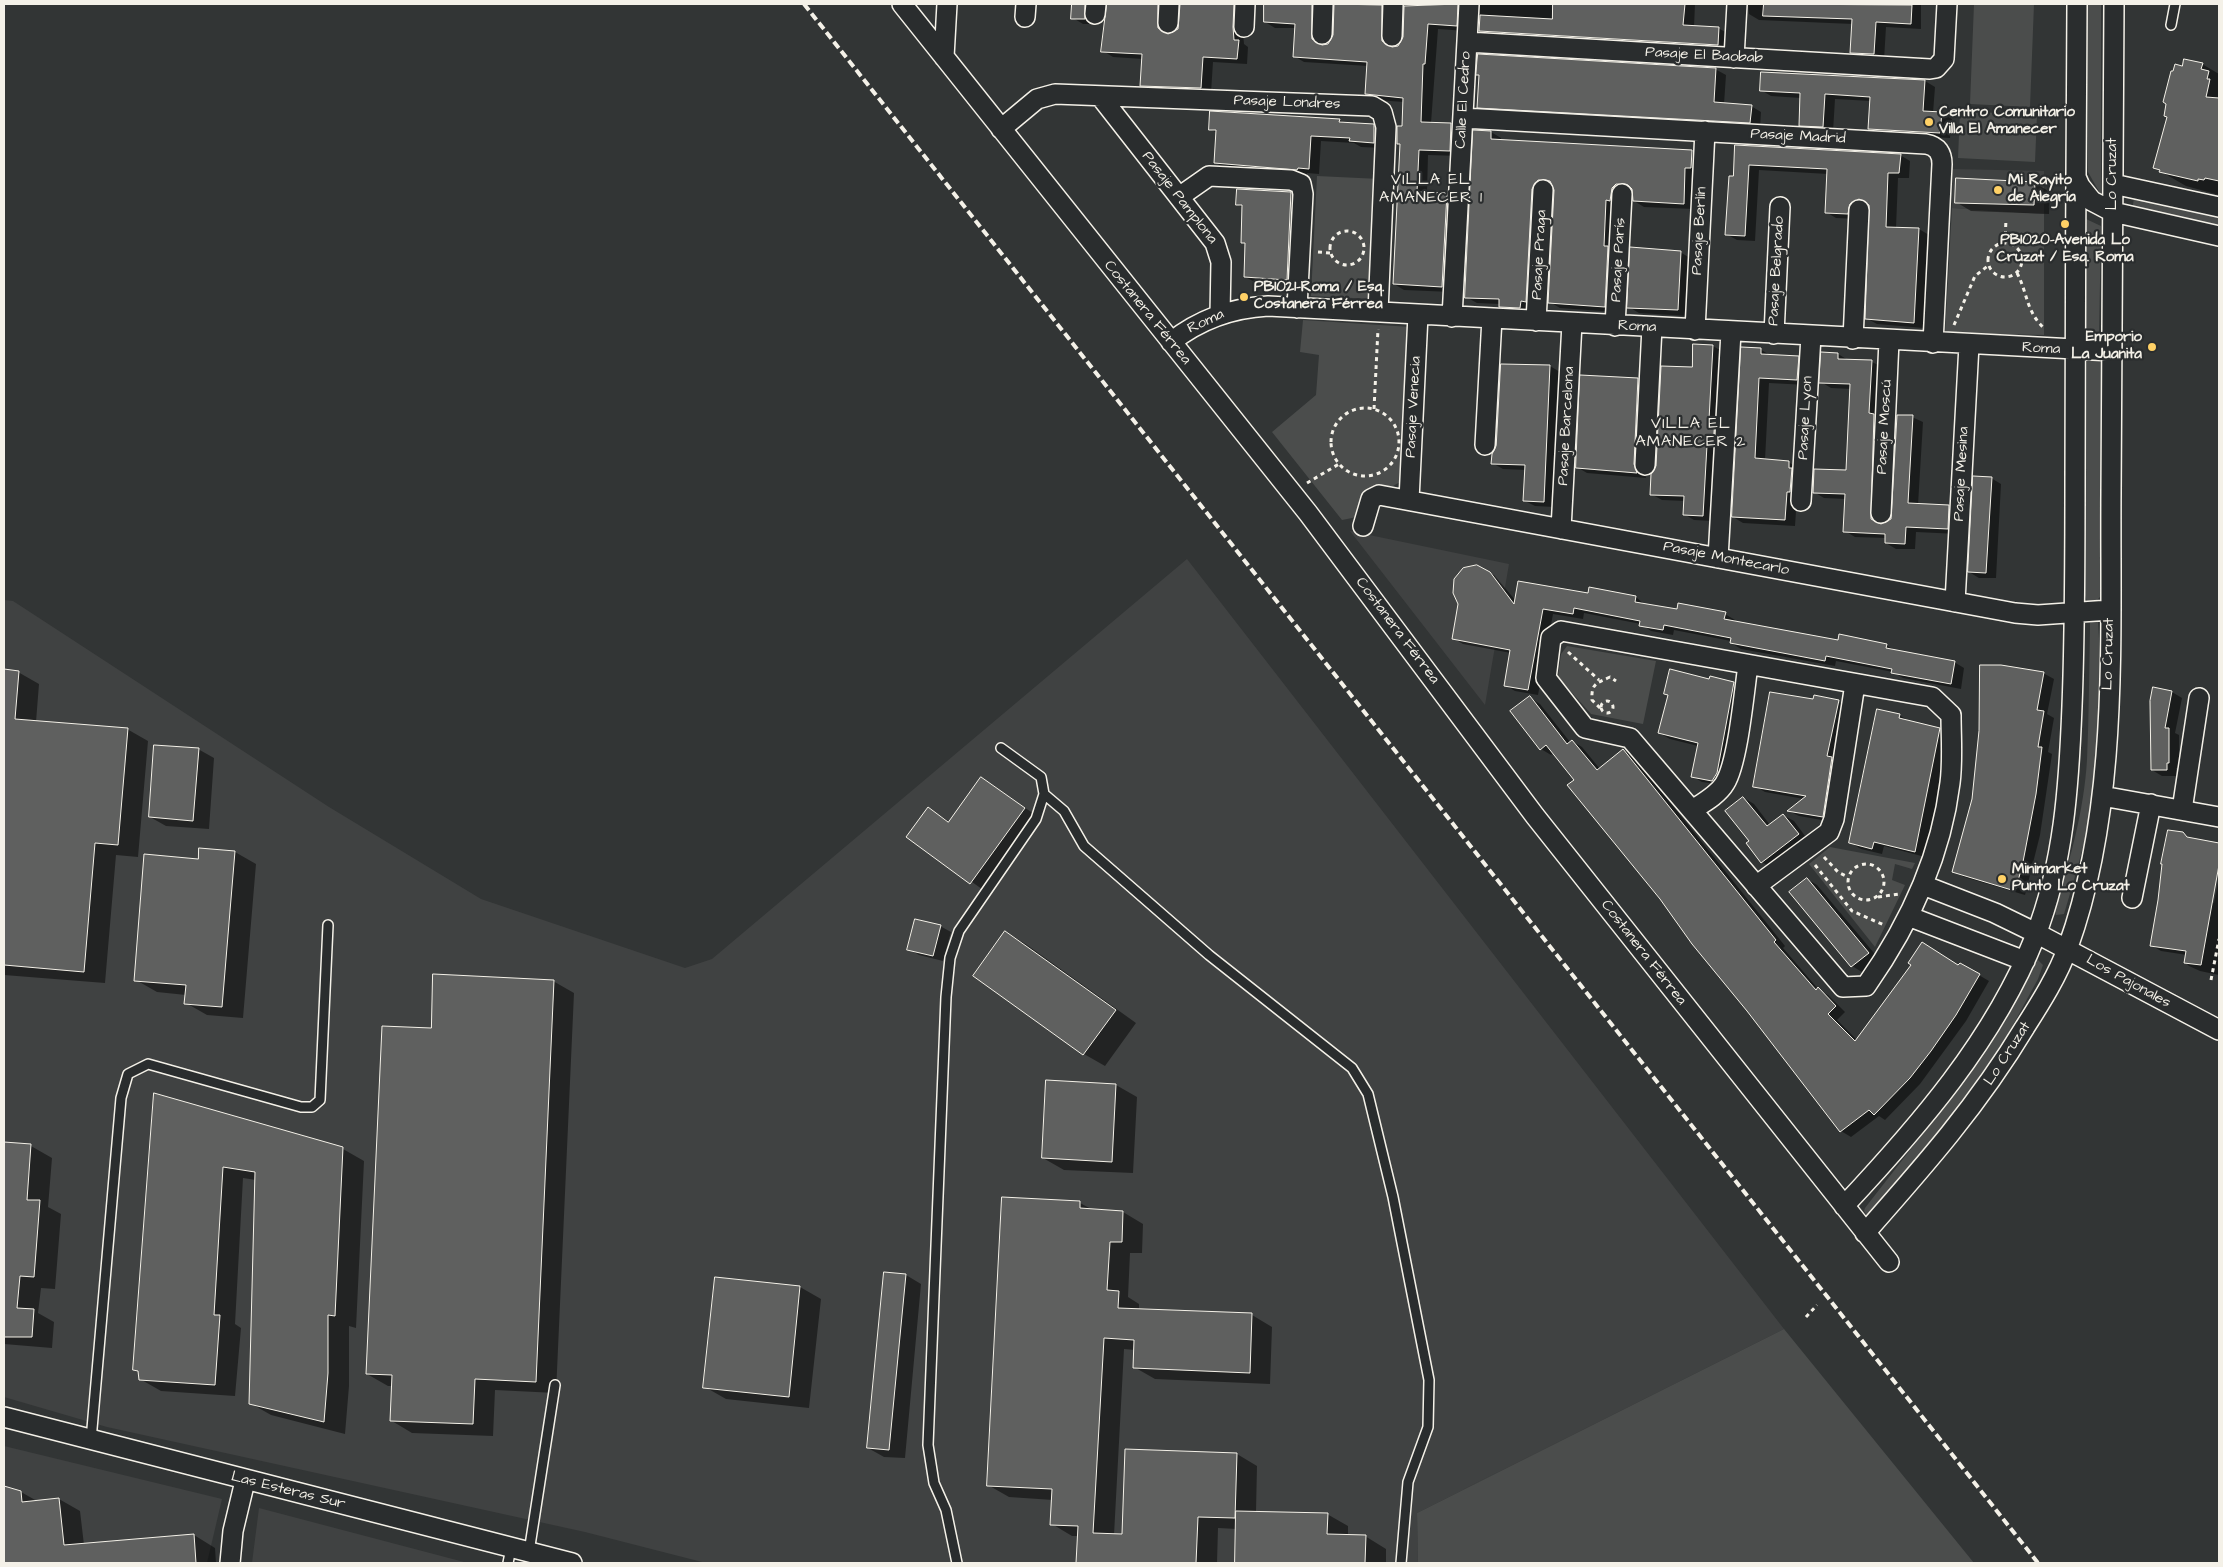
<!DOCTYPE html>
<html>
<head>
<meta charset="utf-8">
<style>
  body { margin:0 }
  #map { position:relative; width:2223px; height:1567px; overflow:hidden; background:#323535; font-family:"Architects Daughter",sans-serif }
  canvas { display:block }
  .frame { position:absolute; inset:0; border:5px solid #f4f1e8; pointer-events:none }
</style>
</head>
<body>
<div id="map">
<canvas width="2223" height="1567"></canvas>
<div class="frame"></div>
</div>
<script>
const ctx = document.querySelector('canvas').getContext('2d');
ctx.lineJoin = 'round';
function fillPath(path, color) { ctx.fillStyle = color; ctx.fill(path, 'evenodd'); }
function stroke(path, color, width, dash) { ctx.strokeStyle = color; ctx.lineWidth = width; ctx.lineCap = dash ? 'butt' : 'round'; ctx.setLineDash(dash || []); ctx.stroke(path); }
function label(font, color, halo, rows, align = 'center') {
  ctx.font = font + ' "Architects Daughter",sans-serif'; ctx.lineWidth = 4.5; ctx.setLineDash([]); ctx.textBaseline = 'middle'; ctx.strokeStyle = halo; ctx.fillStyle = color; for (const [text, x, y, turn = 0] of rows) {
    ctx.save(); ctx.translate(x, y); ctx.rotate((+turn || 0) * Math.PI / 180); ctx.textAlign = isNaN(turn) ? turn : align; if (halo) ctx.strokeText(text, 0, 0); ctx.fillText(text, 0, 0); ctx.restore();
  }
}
const built = new Path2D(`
  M1953 169 2044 171V214L1952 208Z
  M1350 531 1509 564 1485 705Z
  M1187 559 1784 1329 1417 1513 1418 1563H706L585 1532 107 1427 4 1397V600L13 601 329 807 481 899 685 968 712 959Z
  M4 1446 222 1499 207 1563H4Z
  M259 1508 464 1562V1563H252Z`);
const green = new Path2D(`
  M1974 4H2034L2030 107 1970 104Z
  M2087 4H2101V195L2088 172Z
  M1960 111 2037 115 2035 162 1958 158Z
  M1317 176 1380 179 1374 299 1311 296Z
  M2134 198 2219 217V230L2132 211Z
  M1952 208 2044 214V335L1945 333Z
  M2086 219 2101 226 2099 338 2086 337Z
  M1303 320 1411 327 1402 481 1393 486H1374L1362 516 1342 520 1272 432 1316 395 1319 355 1300 352Z
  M2087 361H2101L2100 597 2094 603 2087 602 2085 595Z
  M2095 620 2098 622C2101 668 2103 714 2099 760 2094 812 2079 864 2064 914L2056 915 2054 909C2070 862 2084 810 2087 760 2089 716 2089 672 2090 629V623Z
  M1567 646 1656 661 1643 724 1591 714 1558 677 1561 654Z
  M1830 847 1915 863 1912 869 1895 864 1892 880 1905 885 1875 947 1809 864Z
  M2037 959 2043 965 2038 979 1989 1069 1950 1120 1886 1197 1867 1216 1864 1211 1865 1208 1983 1056 2007 1018 2031 965Z
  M1784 1329 1974 1563H1418L1417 1513Z`);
const shadow = new Path2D(`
  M1073 4H1098L1095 8V24H1083L1073 18Z
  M1108 4H1171L1167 29 1170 35 1174 34 1180 24V4H1244L1243 33 1244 44 1248 47 1247 64 1213 62 1211 93 1152 91 1142 85 1143 59 1113 57 1103 51Z
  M1266 4H1325L1321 41 1322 46 1332 41 1335 4H1395L1391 42 1393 47H1398L1404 37 1405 4H1470L1466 31 1438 29 1431 123 1451 124 1461 130 1460 156 1428 155 1427 193 1447 194 1457 200 1452 292 1404 290 1394 284 1401 146 1398 144 1403 127 1404 102 1377 100 1366 94 1368 66 1304 62 1294 56 1296 28H1275L1265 22Z
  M1480 4H1695L1694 27 1718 28 1729 34 1728 50 1490 37 1480 31Z
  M1748 4H1921V29L1886 27 1884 60 1861 58 1851 52 1853 24 1759 20 1749 14Z
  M2202 64 2219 74V195L2186 186 2155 168 2183 67ZM2208 82H2210L2202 118Z
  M1715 69 1726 75 1724 104 1751 106 1761 112 1760 128 1489 113 1479 107 1481 76Z
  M1925 81 1935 87 1933 113H1941L1952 119 1950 138 1879 135 1869 129 1871 101 1835 99 1833 132 1810 131 1800 125 1801 98 1771 96 1761 90Z
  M1339 120 1346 124 1373 126 1383 131 1384 148 1361 147 1354 143 1321 141 1319 174 1307 173V176L1226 169 1216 163 1217 133 1210 129Z
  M1491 132 1501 138V140L1691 151 1701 157 1694 209 1644 207 1634 201 1633 189H1628L1615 312 1560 308 1550 302 1556 190 1554 184 1548 186 1530 313 1511 312 1500 306V304L1477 303 1466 297Z
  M1736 146 1900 155 1910 161 1909 178H1898L1896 228 1919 229 1929 235 1924 328 1877 324 1866 318 1870 204 1860 209 1858 219 1836 218 1826 212 1828 174 1759 170 1755 241 1737 240 1726 234Z
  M2035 183 2050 192 2049 214 1971 211 1956 202Z
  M1291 193 1301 199 1297 285 1255 282 1245 277 1247 245 1242 242 1243 208 1237 204Z
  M1680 252 1690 258 1688 316 1639 313 1629 307Z
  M1713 346 1723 352 1713 521 1694 520 1684 514 1685 501 1662 500 1651 494 1657 466 1693 368Z
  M1760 349 1771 356 1798 357 1808 363 1807 385 1769 383 1765 460 1788 462 1799 468 1795 526 1743 523 1733 517Z
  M1838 354 1848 360 1872 362 1882 367 1884 421 1881 526 1892 519 1912 417 1923 422 1918 505 1949 506 1959 512 1958 534 1916 532 1915 549H1896L1886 543V538L1855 537 1845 531 1846 499 1824 498 1814 492 1848 472 1851 389 1831 388 1821 382Z
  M1502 365 1550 366 1560 372 1554 507 1535 506 1525 501 1526 470 1503 469 1492 463 1497 446Z
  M1638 379 1648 385 1644 471 1646 478 1587 473 1577 467Z
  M1991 478 2001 484 1996 578H1979L1969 572Z
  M1477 567 1494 575 1516 601 1589 594 1636 597 1645 605 1678 610 1725 614 1735 620V622L1839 641 1886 645 1896 651 1954 662 1964 668 1961 689 1903 678 1893 672 1836 661 1835 666 1741 649 1731 643V641L1674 630 1673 635 1651 631 1641 624 1584 613 1583 619 1553 614 1538 695 1515 691 1505 685 1511 653 1463 644 1453 638 1460 604 1453 586 1455 579Z
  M4 671 18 672 39 684 36 722 127 729 148 741 138 857 116 855 105 983 4 975Z
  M2043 673 2054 679 2047 714 2054 718 2048 752 2052 754 2040 835 2025 895 1964 877 1954 872Z
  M1710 680 1734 683 1744 689 1724 785 1702 782 1692 776 1698 746 1670 739 1659 733Z
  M2154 689 2172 692 2182 698 2175 733 2179 735V768H2176L2177 776H2162L2152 770Z
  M1530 698 1540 704 1570 742 1572 741 1582 747 1600 769 1623 750 1633 756 1785 946 1783 948 1819 990 1828 995 1845 1012 1837 1020 1857 1040 1960 964 1989 981 1966 1021 1920 1084 1885 1120 1879 1116 1851 1137 1841 1131 1602 825 1576 780 1553 753 1551 755 1541 749Z
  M1814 701 1838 702 1848 707 1833 822 1799 816 1789 811 1804 799 1765 792 1755 786Z
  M1899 715 1909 721 1939 729 1950 735 1925 857 1884 846 1882 854 1861 849 1851 843Z
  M198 749 214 758 209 829 166 826 150 817Z
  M981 778 1040 818 986 892 908 836 929 809 950 822Z
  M1744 798 1754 804 1770 825 1783 815 1794 821 1808 840 1772 868 1762 862Z
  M2183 834 2194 840 2219 844V864L2212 902 2214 903 2219 878V975L2200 971 2189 966 2185 962 2187 955 2161 951 2151 945Z
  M235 852 256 864 243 1018 207 1015 186 1003V995L157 992 136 980 199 860Z
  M1807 879 1817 885 1879 959 1862 972 1852 966 1791 892Z
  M940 926 951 932 943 961 919 955 909 949Z
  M1006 932 1027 945 1136 1023 1105 1066 1084 1054 974 976Z
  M553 981 574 993 556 1393 495 1390 493 1436 412 1433 392 1421 393 1386H388L367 1374 432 1029Z
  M1116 1085 1137 1097 1133 1173 1064 1170 1043 1158Z
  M155 1095 343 1149 364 1161 356 1328 349 1326V1386L345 1434 271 1415 250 1403 256 1180 243 1178 235 1324 241 1328 235 1396 161 1391 140 1379V1372L135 1370Z
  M4 1144 31 1146 52 1158 48 1207 61 1214 55 1289 41 1288 38 1313 54 1322 52 1348 4 1344Z
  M1080 1203 1093 1210 1123 1212 1143 1224 1142 1253H1130L1128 1297 1139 1304V1310L1252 1315 1272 1327 1270 1384 1155 1379 1134 1367 1135 1350 1124 1349 1114 1535 1123 1536 1237 1454 1257 1466 1256 1512 1327 1514 1348 1526V1536H1365L1386 1549V1563H1236L1237 1529 1218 1528 1217 1563H1078L1079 1536H1072L1052 1524 1053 1500 1009 1497 988 1485ZM1230 1514 1237 1518V1521L1229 1516Z
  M906 1275 921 1284 905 1458 884 1457 868 1448Z
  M800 1287 821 1299 809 1408 726 1399 705 1387Z
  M4 1487 21 1492 37 1501 59 1499 80 1511 84 1545 194 1535 215 1548 216 1563H4Z`);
const building = new Path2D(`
  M1072 4H1085V19H1071Z
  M1107 4H1158V28L1168 34 1178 29 1180 4H1234L1233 27 1234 40H1239L1237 59 1203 57 1201 88 1140 86 1142 54 1101 52Z
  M1264 4H1312V39L1322 45 1328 44 1333 35 1334 4 1382 5V41L1392 47 1398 46 1403 37 1404 6 1458 4 1457 26 1428 24 1425 64H1423L1421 122 1451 123 1450 151 1419 150 1417 192 1447 193 1442 287 1393 284 1400 144H1397V126H1402L1403 98 1365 94 1367 62 1293 57 1295 24 1264 22Z
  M1553 4H1685L1683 25 1719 27 1718 45 1479 31 1480 15 1552 19Z
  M1764 4 1912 5 1911 24 1876 22 1874 54 1850 53 1852 19 1763 16Z
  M1478 54 1716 68 1714 102 1752 105 1750 123 1477 108 1479 75H1476Z
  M2184 59 2203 63 2201 69 2209 71 2207 79H2210L2206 97 2219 98V181L2205 178 2204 180 2198 179V181L2159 172 2160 170 2153 168 2167 117 2164 116 2166 104 2163 102 2171 71H2173L2175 64 2182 66Z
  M1761 72 1925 80 1923 111 1942 112 1940 133 1868 129 1870 97 1825 94 1823 127 1799 126 1800 93 1760 91Z
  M1210 111 1340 119 1339 122 1374 124V143L1349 141 1350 138 1311 136 1309 169 1298 168 1297 170 1214 163 1216 130H1209Z
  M1473 130 1491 131V139L1692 150 1691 168H1685L1684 204 1633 201 1632 189 1628 185 1616 184 1612 188 1610 201 1606 200 1604 246H1608L1605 307 1548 303 1554 190 1550 181 1538 180 1532 189 1526 302 1521 301 1520 308 1499 307V299L1465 298Z
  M1735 145 1901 154 1899 173H1888L1886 227 1919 228 1914 323 1865 319 1869 205 1859 199 1850 204 1848 214 1825 213 1827 169 1749 165 1745 236 1725 235 1729 176H1733Z
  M1956 178 2035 182 2034 205 1955 203Z
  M1237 189 1291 192 1287 280 1244 277 1245 243H1241L1242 205H1236Z
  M1630 247 1681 251 1678 310 1627 308Z
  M1693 344 1713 345 1709 420H1715L1713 445H1707L1703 516 1683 515 1684 496 1650 495 1651 474 1656 466 1661 366 1692 367Z
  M1741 347 1761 348V354L1799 356 1797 380 1759 378 1755 458 1789 461V468H1792L1790 492H1787L1785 520 1732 517Z
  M1821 352 1838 353V359L1872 360 1869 413 1874 414 1871 519 1881 524 1891 519 1897 415H1913L1908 503 1949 505 1948 529 1906 527 1905 544 1885 543V534L1843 532 1845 494 1813 493 1814 469 1846 470 1850 384 1819 383Z
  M1501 364 1550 365 1544 502 1523 501 1525 465 1491 464 1492 454 1496 446Z
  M1580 375 1638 378 1634 464 1637 473 1576 468Z
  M1973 476 1992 477 1986 573 1968 572Z
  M1477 565 1490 572 1514 604 1518 581 1588 593 1589 587 1636 596 1635 602 1677 609 1678 603 1726 612 1724 619 1838 640 1839 634 1887 644 1886 648 1955 661 1951 684 1891 673 1892 669 1826 656 1825 661 1730 643 1731 638 1664 625 1663 630 1639 626 1640 621 1574 608 1573 614 1543 609 1528 690 1504 686 1510 650 1452 639 1458 604 1453 593 1454 579 1463 568Z
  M1980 665H2001L2044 672 2037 710 2044 711 2038 747H2042L2036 794 2022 867 2015 891 1952 872 1972 799 1979 731Z
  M4 669 19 671 15 719 128 728 118 845 95 843 84 972 4 965Z
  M1670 669 1709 679 1710 676 1734 682 1717 773 1712 781 1691 777 1698 743 1658 733 1668 695 1664 694Z
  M2153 687 2172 691 2165 728H2169V763H2167V770H2151L2150 701Z
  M1770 692 1813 699 1814 695 1839 700 1827 756 1832 757 1823 817 1787 811 1806 796 1753 787Z
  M1530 696 1567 744 1572 740 1597 770 1623 749 1776 940 1774 942 1816 990 1818 987 1836 1006 1828 1014 1855 1041 1911 965 1908 963 1922 942 1958 965 1960 963 1980 974 1956 1015 1931 1051 1910 1078 1874 1115 1869 1110 1840 1132 1747 1011 1692 944 1660 899 1567 785 1574 780 1546 745 1540 750 1510 711Z
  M1877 709 1900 714 1899 718 1940 728 1915 852 1874 842 1872 849 1849 843Z
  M154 745 199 748 193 821 149 817Z
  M981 777 1025 808 970 884 906 837 928 807 948 822Z
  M1743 797 1767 826 1783 814 1799 834 1761 863 1746 843 1749 841 1725 811Z
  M2168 830 2183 832 2187 837 2219 843V865L2201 965 2184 963 2186 951 2150 946 2158 900 2162 864H2161Z
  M199 848 235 851 222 1007 184 1004 186 985 134 981 144 854 198 859Z
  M1807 878 1869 953 1851 967 1789 892Z
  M915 919 941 925 933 956 907 950Z
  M1005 931 1116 1010 1083 1055 973 976Z
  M433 974 554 980 536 1382 475 1379 473 1424 390 1421 392 1375 366 1374 382 1026 431 1028Z
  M1046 1080 1116 1084 1112 1162 1042 1158Z
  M154 1093 343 1147 335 1316 328 1315V1373L324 1422 249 1404 255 1172 223 1167 214 1315H220L215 1385 139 1380 138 1371 133 1370Z
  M4 1142 31 1144 27 1200H40L34 1277 20 1276 17 1308 34 1309 32 1337H4Z
  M1002 1197 1080 1201V1208L1123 1211 1122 1242H1110L1107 1290 1119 1291 1118 1308 1252 1313 1250 1373 1133 1368 1134 1340 1104 1338 1093 1533 1122 1534 1125 1449 1237 1453 1235 1518 1198 1517 1196 1563H1076L1078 1526 1050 1525 1052 1489 987 1486Z
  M884 1272 906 1274 889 1450 867 1448Z
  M715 1277 800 1286 789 1397 703 1388Z
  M4 1486 21 1491 22 1502 59 1498 64 1545 194 1534 196 1563H4Z
  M1236 1511 1328 1513 1327 1534 1366 1535 1365 1563H1235Z`);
const path = new Path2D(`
  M1330 248a17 17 0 1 1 34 0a17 17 0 1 1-34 0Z
  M1988 260a17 17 0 1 1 34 0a17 17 0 1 1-34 0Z
  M2005 243 2006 219
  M1318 252 1330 253
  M2017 273C2028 294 2026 312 2045 329
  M1954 325 1975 276 1989 265
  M1331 442a34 34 0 1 1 68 0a34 34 0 1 1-68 0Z
  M1374 409 1378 329
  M1307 483 1339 464
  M1568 652 1599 680
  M1601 707a6 6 0 1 1 12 0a6 6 0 1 1-12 0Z
  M1600 708 1592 700C1591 683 1597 683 1610 677L1616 681
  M1824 857 1838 872 1848 877
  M1848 882a18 18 0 1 1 36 0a18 18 0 1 1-36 0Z
  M1815 865 1852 911 1884 925
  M1878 897 1899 894
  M2211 980 2219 939
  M1806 1317 1817 1305`);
const lane = new Path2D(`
  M2171 25 2175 4
  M1044 794 1064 811 1084 846 1209 955 1352 1068 1368 1094 1393 1197 1429 1380 1428 1427 1408 1482 1401 1563
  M91 1440 121 1098 128 1074 148 1064 301 1107H312L320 1100 328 925
  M529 1552 555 1385
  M508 1563 511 1548
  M957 1563 946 1510 934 1483 928 1445 946 997 950 958 959 931 1036 819 1044 794 1041 777 1001 748`);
const street = new Path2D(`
  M902 4 1308 513 1535 816 1889 1262
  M1095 14 1096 4
  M1025 17 1026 4
  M1168 23 1169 4
  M1244 27 1245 4
  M1322 34 1323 4
  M1392 36 1393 4
  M1467 42 1930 69 1936 68 1944 59 1947 4
  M944 57 947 4
  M1734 58 1737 4
  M1100 96 1215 243 1221 262 1220 314
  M1463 118 1926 144C1938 146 1942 154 1942 164L1933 343
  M1001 129 1037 99 1055 94 1372 106 1382 112 1386 127 1378 312
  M2076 177 2080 186 2092 201 2113 212 2219 236
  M2113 184 2219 207
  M1179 197 1209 176 1291 180 1301 184 1303 194 1297 308
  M1452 317 1469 4
  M1536 321 1543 190
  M1615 326 1622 194
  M1695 330 1705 131
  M1774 334 1780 207
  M1853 339 1859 210
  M1171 342C1200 319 1231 308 1268 306L2112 351
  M1485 445 1492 318
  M1645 465 1652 327
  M1409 500 1418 315
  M1801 501 1811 336
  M1881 513 1889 341
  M1363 526 1371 499 1379 495 2015 613 2038 615 2110 610
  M1561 529 1572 323
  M1718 558 1731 332
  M1955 602 1969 345
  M1561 631 1932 697 1951 715C1951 737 1953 761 1950 783 1941 857 1908 926 1866 986L1843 987 1630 738 1585 728 1546 678 1551 638Z
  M2102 796 2219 817
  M1692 810C1703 803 1718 795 1725 783 1738 762 1744 693 1748 665
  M2182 810 2199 698
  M1923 885 1995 913 2036 933 2219 1030
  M1756 886 1829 832 1834 819 1855 684
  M2132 898 2151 804
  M1908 916 2025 961
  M1844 1206C1918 1127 1994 1040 2035 937 2064 863 2069 785 2072 706 2075 631 2075 557 2075 482 2075 323 2076 163 2077 4
  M1865 1233C1925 1165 1978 1105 2025 1027 2041 1002 2058 975 2068 947 2119 806 2110 641 2111 494 2112 330 2113 167 2114 4
  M4 1417 572 1563
  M230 1563 233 1531 245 1481`);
const rail = new Path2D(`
  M804 4 2038 1563`);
const markers = [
  [1929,122,5,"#ffd166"],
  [1998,190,5,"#ffd166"],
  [2065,224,5,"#ffd166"],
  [1244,297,5,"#ffd166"],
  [2152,347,5,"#ffd166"],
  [2002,879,5,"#ffd166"]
];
const streetNames = [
  ["Pasaje El Baobab",1704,56,3],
  ["Calle El Cedro",1464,100,-87],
  ["Pasaje Londres",1287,103,2],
  ["Pasaje Madrid",1798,137,3],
  ["Lo Cruzat",2113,174,-90],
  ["Pasaje Pamplona",1179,198,52],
  ["Pasaje Berlín",1700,231,-87],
  ["Pasaje Praga",1540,255,-87],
  ["Pasaje París",1619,260,-87],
  ["Pasaje Belgrado",1777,271,-87],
  ["Costanera Férrea",1147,313,51],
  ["Roma",1206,322,-25],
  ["Roma",1637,327,3],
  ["Roma",2041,349,3],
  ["Pasaje Venecia",1414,407,-87],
  ["Pasaje Lyon",1806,418,-87],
  ["Pasaje Barcelona",1567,426,-87],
  ["Pasaje Moscú",1885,427,-87],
  ["Pasaje Mesina",1962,474,-87],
  ["Pasaje Montecarlo",1726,559,11],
  ["Costanera Férrea",1397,631,53],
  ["Lo Cruzat",2109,654,-89],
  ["Costanera Férrea",1643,953,52],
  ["Los Pajonales",2128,982,29],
  ["Lo Cruzat",2008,1054,-57],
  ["Las Esteras Sur",288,1491,14]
];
const poiNames = [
  ["Centro Comunitario",1939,113],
  ["Villa El Amanecer",1939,130],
  ["Mi Rayito",2008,181],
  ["de Alegría",2008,198],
  ["PB1020-Avenida Lo",2065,241,"center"],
  ["Cruzat / Esq. Roma",2065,258,"center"],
  ["PB1021-Roma / Esq.",1254,288],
  ["Costanera Férrea",1254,305],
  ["Emporio",2142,338,"right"],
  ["La Juanita",2142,355,"right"],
  ["Minimarket",2012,870],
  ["Punto Lo Cruzat",2012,887]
];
const neighbourhoodNames = [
  ["VILLA EL",1431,181],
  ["AMANECER 1",1431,199],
  ["VILLA EL",1691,425],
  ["AMANECER 2",1691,443]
];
fillPath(built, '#404242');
fillPath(green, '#4b4d4c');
fillPath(shadow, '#0007');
fillPath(building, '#5f605f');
stroke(building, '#f4f1e8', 1);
stroke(lane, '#f4f1e8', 12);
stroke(street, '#f4f1e8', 22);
stroke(path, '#f4f1e8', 3, [4, 4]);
stroke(lane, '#2a2d2e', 9);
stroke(street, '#2a2d2e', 19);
stroke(rail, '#f4f1e8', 4, [8, 4]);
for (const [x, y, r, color] of markers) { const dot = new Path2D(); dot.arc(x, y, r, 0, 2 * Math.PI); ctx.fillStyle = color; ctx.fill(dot); stroke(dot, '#2a2d2e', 2); }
label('15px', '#f4f1e8', '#2a2d2e', streetNames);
label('bold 15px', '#f4f1e8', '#2a2d2e', poiNames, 'left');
ctx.letterSpacing = '1px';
label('16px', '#f4f1e8', '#2a2d2e', neighbourhoodNames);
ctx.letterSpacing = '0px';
</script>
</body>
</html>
